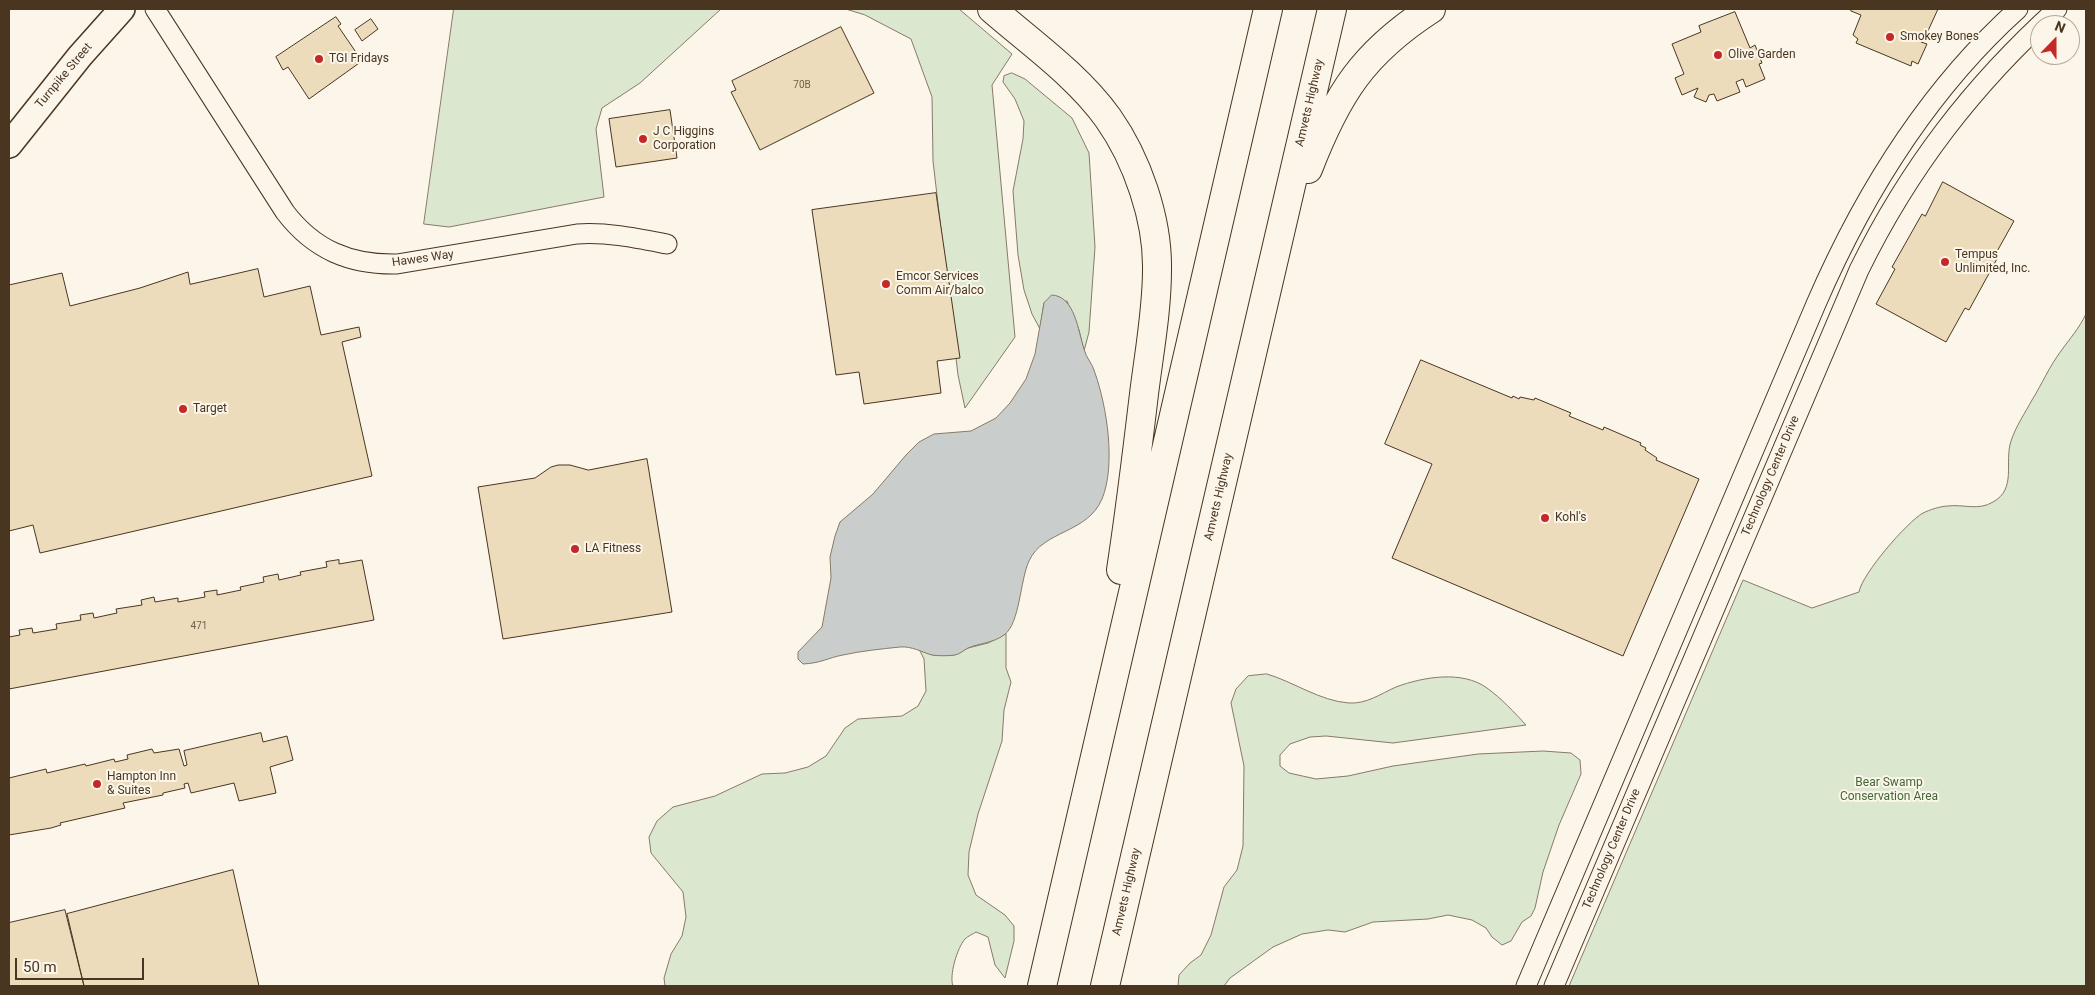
<!DOCTYPE html>
<html>
<head>
<meta charset="utf-8">
<style>
  body { margin:0 }
  #map { position:relative; width:2095px; height:995px; overflow:hidden; background:#fbf6e9; font-family:Roboto,sans-serif }
  canvas { display:block }
  .frame { position:absolute; inset:0; border:10px solid #4a3520; pointer-events:none }
  .north { position:absolute; left:2030px; top:15px; width:50px; height:50px; box-sizing:border-box; background:#fbf6e9; border:1px solid #b4a999; border-radius:50%; rotate:22deg; font-size:14px; font-weight:700; line-height:20px; text-align:center; color:#4a3520 }
  .north::after { content:''; display:block; margin:auto; width:18px; height:22px; background:#c62828; clip-path:polygon(50% 0,100% 100%,50% 72%,0 100%) }
  .scale { position:absolute; left:15px; top:958px; width:129px; height:22px; box-sizing:border-box; border:2px solid #4a3520; border-top:0; padding-left:6px; font-size:15px; line-height:18px; white-space:nowrap; color:#4a3520; -webkit-text-stroke:4px #fbf6e9; paint-order:stroke }
</style>
</head>
<body>
<div id="map">
<canvas width="2095" height="995"></canvas>
<div class="frame"></div>
<div class="north">N</div>
<div class="scale">50 m</div>
</div>
<script>
const ctx = document.querySelector('canvas').getContext('2d');
ctx.lineJoin = 'round';
function fillPath(path, color) { ctx.fillStyle = color; ctx.fill(path, 'evenodd'); }
function stroke(path, color, width, dash) { ctx.strokeStyle = color; ctx.lineWidth = width; ctx.lineCap = dash ? 'butt' : 'round'; ctx.setLineDash(dash || []); ctx.stroke(path); }
function label(font, color, halo, rows, align = 'center') {
  ctx.font = font + ' Roboto,sans-serif'; ctx.lineWidth = 4; ctx.setLineDash([]); ctx.textBaseline = 'middle'; ctx.strokeStyle = halo; ctx.fillStyle = color; for (const [text, x, y, turn = 0] of rows) {
    ctx.save(); ctx.translate(x, y); ctx.rotate((+turn || 0) * Math.PI / 180); ctx.textAlign = isNaN(turn) ? turn : align; if (halo) ctx.strokeText(text, 0, 0); ctx.fillText(text, 0, 0); ctx.restore();
  }
}
const green = new Path2D(`
  M454 9H721L640 83 602 108 596 129 604 197 449 227 424 224Z
  M846 9H959L1012 54 992 85 1015 337 965 408 958 375 933 161 932 97 911 39 865 15Z
  M1012 73 1025 79 1072 118 1089 153 1095 247 1089 332 1084 351 1079 330 1067 301 1044 303 1040 329 1032 314 1024 290 1018 255 1013 191 1023 139 1024 121 1015 99 1003 82 1004 76Z
  M2086 314V986H1569L1743 580 1812 608 1859 592C1862 574 1907 522 1923 513 1929 510 1941 506 1948 506 1964 504 1978 511 1993 502 2017 489 2004 462 2011 441 2016 426 2025 413 2032 400 2042 384 2049 367 2061 351 2071 337 2078 330 2086 314Z
  M1006 634V668L1011 682 1004 710 1002 741 978 814 969 852 968 875 976 895 1005 915 1014 926V941L1005 978 995 965 988 937 976 932C973 934 968 936 965 939 957 948 949 976 953 986H665L664 978 671 954 682 936 686 917 683 892 651 853 649 837 657 821 673 807 715 796 762 774 785 773 808 767 826 756 845 728 858 719 902 716 918 706 926 691 924 659 919 649 933 655H954L968 648 988 643Z
  M1267 674C1294 682 1320 701 1349 703 1367 704 1380 694 1396 687 1423 677 1462 670 1487 688 1502 699 1514 712 1526 725L1393 743 1326 736 1310 737 1290 744 1280 755V766L1289 773 1316 779 1348 776 1393 766 1478 754 1543 751 1571 753 1580 760 1581 774 1559 825 1543 872 1535 908 1531 916 1522 922 1511 941 1502 945 1492 937 1486 928 1472 920 1448 915 1428 919 1373 922 1345 932 1328 930 1302 934 1273 947 1230 978 1224 986H1178L1179 975 1190 963 1201 955 1211 935 1224 887 1237 870 1243 846 1244 766 1231 703 1236 689 1248 676Z`);
const water = new Path2D(`
  M1052 295C1075 296 1078 331 1084 349 1086 358 1093 364 1095 373 1107 407 1116 465 1102 499 1087 534 1043 530 1029 561 1020 580 1020 624 1004 635 993 643 980 643 968 648 964 650 960 654 955 655 949 656 938 656 932 655 921 652 912 646 900 647 881 649 861 651 843 655 827 658 822 663 803 664L798 659V652L822 627 831 578 830 557 835 536 840 522 873 494 906 455 919 442 934 434 971 431 996 418 1010 403 1026 379 1035 354 1044 303Z`);
const building = new Path2D(`
  M1852 9H1938L1927 33H1925L1921 42 1927 44 1918 64 1912 61 1911 66 1856 43 1858 39 1853 35 1861 15 1851 11Z
  M1735 12 1750 48 1755 45 1762 63 1759 64 1765 79 1746 87 1743 79 1736 82 1740 92 1717 101 1714 94 1709 95 1706 102 1694 97 1698 88 1682 95 1675 78 1684 74 1672 44 1701 32 1699 26Z
  M336 17 341 24 338 26 362 61 309 99 288 67 283 70 276 57Z
  M371 19 378 29 362 41 355 30Z
  M841 27 874 93 760 150 731 92 736 90 732 81Z
  M670 110 677 158 616 167 609 119Z
  M1943 182 2014 221 1995 255 1998 257 1969 310 1965 308 1946 342 1876 304 1895 269 1892 267 1922 214 1925 216Z
  M936 193 960 358 937 361 941 393 864 404 859 372 836 375 812 210Z
  M258 269 264 297 310 286 321 335 359 327 361 337 342 342 372 476 40 553 33 525 9 531V285L62 273 70 306 140 288 188 272 190 284Z
  M1421 360 1512 398 1513 396 1519 399 1520 397 1534 400 1535 398 1571 413 1569 416 1603 430 1604 427 1641 443 1640 445 1646 448 1645 450 1657 458 1656 460 1699 479 1623 656 1392 558 1432 464 1385 444Z
  M647 459 672 612 503 639 478 487 535 478 551 467 558 465H570L588 470Z
  M339 560V564L362 560 374 620 9 689V637L20 635 19 630 32 628 33 633 57 629 56 624 81 620 80 615 93 613 94 618 117 613 116 609 142 605 141 600 154 597 155 602 178 598V602L205 597 204 592 217 590V595L241 590 240 587 264 582 263 577 278 574 279 580 301 575 300 572 327 567 326 562Z
  M261 733 263 742 287 736 293 760 270 767 276 793 239 801 234 783 191 793 188 783 184 784 185 788 163 793V795L123 803 125 808 60 823 61 825 51 828 9 835V778L46 769 47 773 85 764 86 766 114 759 115 762 128 759 127 755 152 749 154 753 179 749 184 766 187 765 184 751Z
  M233 870 259 986H84L67 914Z
  M65 910 84 986H9V923Z`);
const minor = new Path2D(`
  M155 9 285 212C314 250 350 265 397 264L577 234C608 232 636 238 667 244
  M1526 986 1816 304C1864 193 1928 90 2018 9
  M1554 986 1859 270C1909 168 1973 85 2057 9`);
const major = new Path2D(`
  M9 145 80 56 122 9`);
const highway = new Path2D(`
  M992 9C1031 43 1077 75 1108 118 1137 159 1158 219 1157 270 1157 311 1149 353 1144 394 1137 453 1130 511 1121 570
  M1308 169C1337 94 1363 53 1431 9
  M1042 986 1268 9
  M1105 986 1332 9`);
const markers = [
  [1890,37,5,"#c62828"],
  [1718,55,5,"#c62828"],
  [319,59,5,"#c62828"],
  [643,139,5,"#c62828"],
  [1945,262,5,"#c62828"],
  [886,284,5,"#c62828"],
  [183,409,5,"#c62828"],
  [1545,518,5,"#c62828"],
  [575,549,5,"#c62828"],
  [97,784,5,"#c62828"]
];
const numberNames = [
  ["70B",802,85],
  ["471",199,626]
];
const poiNames = [
  ["Smokey Bones",1900,37],
  ["Olive Garden",1728,55],
  ["TGI Fridays",329,59],
  ["J C Higgins",653,132],
  ["Corporation",653,146],
  ["Tempus",1955,255],
  ["Unlimited, Inc.",1955,269],
  ["Emcor Services",896,277],
  ["Comm Air/balco",896,291],
  ["Target",193,409],
  ["Kohl's",1555,518],
  ["LA Fitness",585,549],
  ["Hampton Inn",107,777],
  ["& Suites",107,791]
];
const streetNames = [
  ["Turnpike Street",64,76,-50],
  ["Amvets Highway",1310,103,-77],
  ["Hawes Way",423,259,-8],
  ["Technology Center Drive",1771,476,-67],
  ["Amvets Highway",1219,497,-77],
  ["Technology Center Drive",1612,849,-67],
  ["Amvets Highway",1127,892,-77]
];
const parkNames = [
  ["Bear Swamp",1889,783],
  ["Conservation Area",1889,797]
];
fillPath(green, '#dce7d0');
stroke(green, '#887966', 1);
fillPath(water, '#c9cecd');
stroke(water, '#887966', 1);
fillPath(building, '#ecdcbc');
stroke(building, '#4a3520', 1);
stroke(minor, '#4a3520', 21);
stroke(major, '#4a3520', 28);
stroke(highway, '#4a3520', 30);
stroke(minor, '#fbf6e9', 19);
stroke(major, '#fbf6e9', 25);
stroke(highway, '#fbf6e9', 28);
for (const [x, y, r, color] of markers) { const dot = new Path2D(); dot.arc(x, y, r, 0, 2 * Math.PI); ctx.fillStyle = color; ctx.fill(dot); stroke(dot, '#fbf6e9', 2); }
label('10px', '#725f47', null, numberNames);
label('12px', '#4a3520', '#fbf6e9', poiNames, 'left');
label('12px', '#4a3520', '#fbf6e9', streetNames);
label('12px', '#436837', '#fbf6e9', parkNames);
</script>
</body>
</html>
